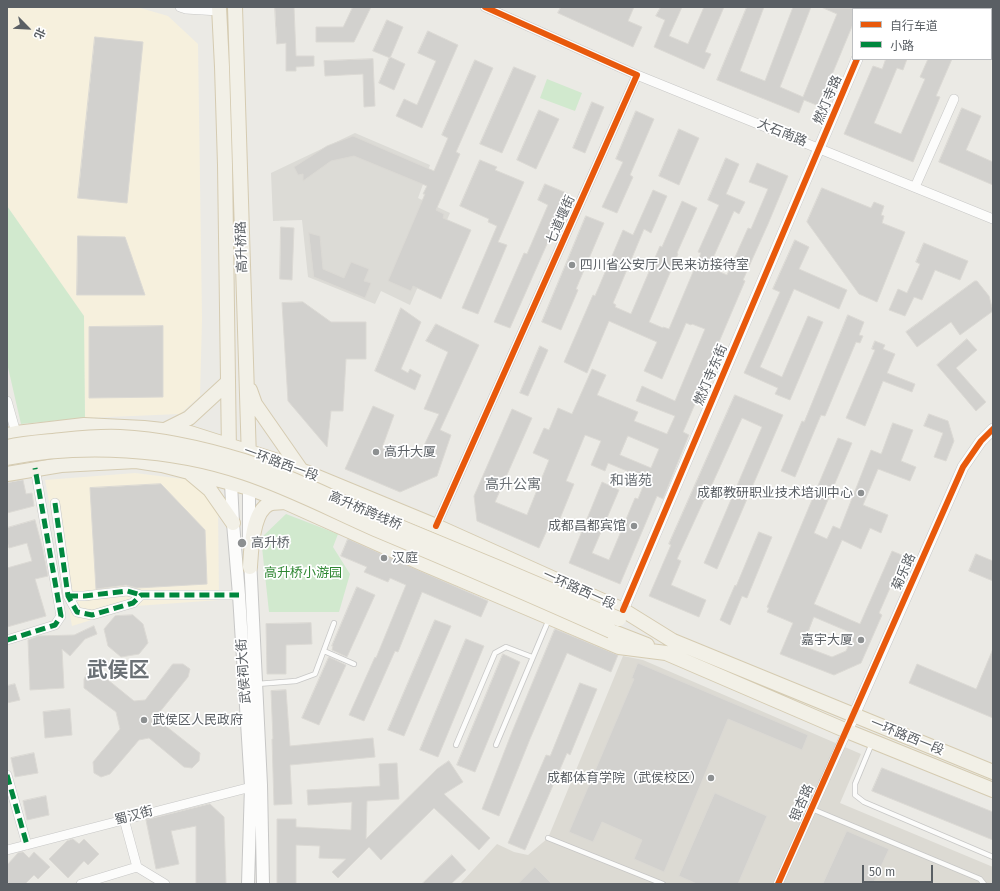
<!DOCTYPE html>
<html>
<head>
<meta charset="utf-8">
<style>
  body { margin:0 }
  #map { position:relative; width:1000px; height:891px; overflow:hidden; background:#ebeae5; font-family:"Fira Sans","Noto Sans SC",sans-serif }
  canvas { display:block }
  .frame { position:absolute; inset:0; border:8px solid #5a5f64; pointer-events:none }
  .legend { position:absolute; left:852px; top:8px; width:140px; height:52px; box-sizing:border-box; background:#fff; border:1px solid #bdbfc1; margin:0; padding:5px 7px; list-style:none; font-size:12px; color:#5a5f64 }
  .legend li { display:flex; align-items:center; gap:8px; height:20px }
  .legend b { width:20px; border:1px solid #bdbfc1 }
  .north { position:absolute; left:8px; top:8px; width:40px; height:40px; -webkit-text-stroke:3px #fff; paint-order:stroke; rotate:114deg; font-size:11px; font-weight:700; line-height:16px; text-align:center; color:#5a5f64 }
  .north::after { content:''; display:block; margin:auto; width:14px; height:18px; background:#5a5f64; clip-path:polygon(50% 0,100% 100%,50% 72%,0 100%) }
  .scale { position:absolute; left:862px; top:865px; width:71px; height:18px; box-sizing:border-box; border:2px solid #5a5f64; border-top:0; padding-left:5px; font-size:12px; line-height:14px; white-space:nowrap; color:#5a5f64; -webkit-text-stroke:3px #fff; paint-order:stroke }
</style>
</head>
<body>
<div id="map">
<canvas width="1000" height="891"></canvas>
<div class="frame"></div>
<ul class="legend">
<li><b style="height:5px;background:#e8590c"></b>自行车道</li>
<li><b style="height:5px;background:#00873e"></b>小路</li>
</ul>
<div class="north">北</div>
<div class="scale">50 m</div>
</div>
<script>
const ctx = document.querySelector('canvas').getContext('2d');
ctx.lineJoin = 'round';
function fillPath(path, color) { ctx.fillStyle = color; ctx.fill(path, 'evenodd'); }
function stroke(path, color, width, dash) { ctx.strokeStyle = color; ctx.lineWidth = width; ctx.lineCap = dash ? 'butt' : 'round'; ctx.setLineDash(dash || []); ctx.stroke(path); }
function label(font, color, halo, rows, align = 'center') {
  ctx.font = font + ' "Fira Sans","Noto Sans SC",sans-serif'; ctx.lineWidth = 3.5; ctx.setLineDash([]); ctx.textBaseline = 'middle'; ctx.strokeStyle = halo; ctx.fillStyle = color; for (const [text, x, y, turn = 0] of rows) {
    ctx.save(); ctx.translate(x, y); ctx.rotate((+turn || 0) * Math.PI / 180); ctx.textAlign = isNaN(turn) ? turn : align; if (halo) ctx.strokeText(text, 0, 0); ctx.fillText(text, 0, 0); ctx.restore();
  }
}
const commercial = new Path2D(`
  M7 7H137L168 16 198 44 202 319 200 396 180 414 85 418 83 316 7 206Z
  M135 473 191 480 218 507 219 600 136 606 72 626 45 480Z`);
const industrial = new Path2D(`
  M355 133 430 165 418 198 450 213 410 305 381 291 375 304 308 277 302 220 273 221 271 173Z`);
const education = new Path2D(`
  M623 656 643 660 861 754 840 803 993 867V884H460L497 844 514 852 528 855 548 838Z`);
const green = new Path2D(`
  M547 79 582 93 575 111 540 98Z
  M7 206 84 316 85 418 21 424 7 363Z
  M286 514 338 534 333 547 350 574 339 612H269L261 538Z`);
const building = new Path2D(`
  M275 7H294L296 56H314V66L296 67V71H286V43L277 44Z
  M353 7H371L354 42H316V27H343Z
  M561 7H634L628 21 642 27 633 47 558 13Z
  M661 7H682L669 36 688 44 704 7H724L705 52 711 54 704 69 654 47 665 20 656 16Z
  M747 7H764L740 71 765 81 793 7H811L780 87 803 97 837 14 821 7H853V24L819 106 804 100 799 113 717 80Z
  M387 20 403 27 390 58 373 51Z
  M428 31 458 45 422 128 396 116 404 99 417 105 436 61 418 53Z
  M95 37 143 42 127 203 78 198Z
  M390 57 405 64 394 90 379 83Z
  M373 59 375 106 364 107 363 74 325 76 324 61Z
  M886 59H907L903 70 897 68 874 123 901 134 925 79 920 77 928 59H952L936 96 940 97 913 162 844 134 873 66 882 69Z
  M475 60 493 68 456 152 460 154 436 210 444 214 443 218 471 230 441 299 413 286 411 291 388 281 425 194H423L427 186 354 156 331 161 303 181V174L298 175 294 167 327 146 353 136 434 171 448 138 442 135Z
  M514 67 536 76 502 153 480 144Z
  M592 102 604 107 585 153 573 148Z
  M962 108 981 116 966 150 993 162V185L939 162Z
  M539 110 559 119 536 169 517 160Z
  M636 111 654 119 630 175 633 177 617 213 602 207 623 162 616 159Z
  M679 129 699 138 679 185 659 176Z
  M726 158 739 164 726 194 745 202 739 214 734 211 709 267 727 275 748 228 751 229 768 189 749 182 757 163 788 176 768 224 743 280 745 281 716 349 718 350 683 432 689 435 663 499 657 496 620 584 569 563 602 482 619 490 592 553 609 560 635 498 638 499 646 479 608 463 605 471 591 465 601 441 585 435 566 481 574 484 559 521 552 519 539 548 477 521 474 496 512 409 532 418 495 502 527 515 549 460 533 453 544 428 549 430 558 408 572 414 592 369 606 375 597 395 638 412 634 421 667 434 675 416 636 401 642 386 675 401 705 329 692 324 691 325 686 323 662 379 644 371 657 342 609 321 587 373 564 362 593 295 595 296 623 230 633 235 653 190 667 196 651 233 644 229 613 303 616 305 615 307 631 314 660 246 662 247 682 201 697 208 677 253 678 254 649 322 663 328V327L669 329 701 253 698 252 719 205 708 200ZM628 436 659 449 651 468 620 455Z
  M480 160 497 167 495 170 524 182 498 242 507 245 478 314 462 308 497 226 488 222 489 219 460 206Z
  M545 184 569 194 510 328 494 322 524 253 527 254 548 205 538 200Z
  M822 188 871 208 874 202 884 206 881 215 884 216 882 223 905 232 877 302 859 294 807 222Z
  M586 216 604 223 576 289 578 290 561 330 542 322Z
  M281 227 294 228 292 280 280 279Z
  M309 233 320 236 323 269 344 278 351 262 369 269 364 281 371 283 365 298 314 277Z
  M78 236 125 237 145 295H77Z
  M795 240 809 247 799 269 847 290 839 309 794 289 760 367 782 377 808 316 823 322 790 400 775 394 778 388 744 373 780 292 773 289Z
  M924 243 968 261 960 280 935 270 922 300 914 297 905 316 889 310 898 289 907 293 920 264 916 262Z
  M975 281H977L989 296 993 311 960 335 951 322 917 347 906 332Z
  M303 302 331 322H366V359H346L343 411H331L327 447 288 401 282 303Z
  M401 308 421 322 401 369 408 373 410 369 421 375 415 390 375 371Z
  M848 315 864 322 859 335 863 336 860 343 856 342 825 416 821 415 795 477 781 471 802 421 804 422Z
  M436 324 479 345 440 430 451 435 437 476 400 492 345 469 373 406 394 415 382 448 419 456 439 414 424 409 448 352 426 341Z
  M163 326V397L89 398V327Z
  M967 339 977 350 956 368 986 402 976 411 937 365Z
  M875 341 885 345 883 349 895 354 887 373 915 384 912 392 883 381 865 426 846 418 875 350 872 349Z
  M540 346 548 350 528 396 520 393Z
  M735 395 783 415 717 569 704 563 762 427 742 418 705 500H704L677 559 681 561 671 585 706 600 699 617 649 596 671 545 669 544Z
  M929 414 948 421 954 441 946 461 934 457 943 433 924 426Z
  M893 423 913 430 901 461 916 467 910 481 878 469 863 505 888 515 881 533 870 528 861 549 842 540 814 604 860 624 892 551 904 556 879 613 882 615 861 663 834 675 780 654 793 623 767 612 769 608 767 607 838 438 852 443 814 533 827 539 833 526 840 529 871 450 881 454ZM814 617 854 634 846 651 832 657 803 646Z
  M23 480 26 494 32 493 34 506 7 513V483Z
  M161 484 205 530 207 584 137 588 126 585 96 589 90 488Z
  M35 520 43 550 48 576 35 579 46 616 7 627V568L32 561 27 543 9 548 7 541V528Z
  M759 532 772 537 747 598 742 596 730 625 720 620 735 585 736 586Z
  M348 539 488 601 481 617 422 592 398 652 395 651 364 721 349 715 375 657 376 658 406 585 390 578 388 582 364 572 367 567 341 556Z
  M976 554 993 561V581L969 571Z
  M357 587 375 595 347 657 332 650 333 646H332Z
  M133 615 143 624 148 643 139 654 121 657 108 646 104 629 115 616Z
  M435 620 451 626 404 736 388 730Z
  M311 623 312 644 286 645V674H267L266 624Z
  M94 626 97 634 85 639 70 656 62 649 64 688 30 690 28 640 38 636 74 635Z
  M555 629 618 655 611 672 567 653 530 739 499 816 482 809 512 732Z
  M466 639 484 646 438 757 420 750Z
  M993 649V718L909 683 917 664 976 689Z
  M503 654 520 662 475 772 457 765Z
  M329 657 346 665 319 725 302 718Z
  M638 663 808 735 802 750 728 719 664 872 634 859 642 840 602 822 593 842 569 832 634 679 632 678Z
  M173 664H183L190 669 188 677 159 713 162 723 200 753 199 761 192 768 184 767 149 738 139 740 110 774 101 777 94 773 93 762 120 729 116 712 84 688V679L88 671H97L134 701 145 700Z
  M580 683 597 689 570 755 567 753 525 850 508 843 546 755 550 756Z
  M15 684 20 700 7 703V686Z
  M286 690 290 746 373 738 375 757 290 765 292 804 274 805 272 739H273L271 691Z
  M70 709 72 735 45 738 43 712Z
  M34 753 38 773 15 777 11 758Z
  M449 761 463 782 444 794 490 838 479 850 434 808 381 860 369 847 338 878 332 872 346 859 319 858 320 846 296 845V884H277V819H296V827L351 830 352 802 308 805 307 790 380 786 379 764 397 763 399 799 367 801 366 839 437 769Z
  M882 768 993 812V840L872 791Z
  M715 793 767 816 738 884H697L679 876Z
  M46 796 49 815 27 820 23 801Z
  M210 804 224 817 226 884H196V826L171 831 179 864 156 869 146 820Z
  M847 831 889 849 873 884H823Z
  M73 839 79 844 84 839 99 854 88 865 84 861 68 878 49 859 67 841Z
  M23 852 29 858 34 852 50 867 38 879 34 875 25 884H10L7 881V865L18 853Z
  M452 855 466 870 451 884H422Z
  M535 867 552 884H518Z`);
const service = new Path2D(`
  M324 651 354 664
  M257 684 296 681 315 674 334 623
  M872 743 855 784V795L864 802 993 857
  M456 745 495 653 506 647 532 657
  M496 745 549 619
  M812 809 980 879 984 884
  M548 838 663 884`);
const minor = new Path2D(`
  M180 7 186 9 219 11
  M637 75 993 219
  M915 187 954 99
  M7 401 16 433
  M55 503 68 596 77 612 92 615 133 603 141 595H239
  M436 526 637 75 485 7
  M68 596H84L127 591 141 595
  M7 640 55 625 61 616 35 468
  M7 775 27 845
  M124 819 137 867 165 884
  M7 850 255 786
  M81 884 137 867
  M778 884 847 731`);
const tertiary = new Path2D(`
  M878 9 879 7
  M623 610 857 59
  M847 731 963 467 981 441 993 429`);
const secondary = new Path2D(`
  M231 483 233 523 239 595 251 786 248 884
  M249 488V537
  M250 558 261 785 263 884`);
const primary = new Path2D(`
  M219 7 222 67 225 165 229 452
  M235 7 249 459
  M250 390 255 404 301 470
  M165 430 189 418 227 383
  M7 435 16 433 84 425 144 428 190 433 281 462 436 526 623 610 673 641 993 772
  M7 474 61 465 136 461 162 465 231 483 249 488 285 502 419 562 619 647 666 653 847 731 993 790
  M191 474 210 490 233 523
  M250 567C251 551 252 512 269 504 273 502 280 503 284 502
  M611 631 647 645`);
const primaryBridge = new Path2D(`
  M7 447C25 443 43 442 62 440 81 438 101 436 120 437 161 439 205 449 244 461 290 476 332 498 376 517 457 550 538 584 619 619
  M7 458C81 443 173 448 245 473 290 488 332 510 375 529 454 562 533 596 611 631`);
const quiet = new Path2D(`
  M55 503 68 596 77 612 92 615 133 603 141 595H239
  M68 596H84L127 591 141 595
  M7 640 55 625 61 616 35 468
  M7 775 27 845`);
const cycleway = new Path2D(`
  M436 526 637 75 485 7
  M623 610 857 59
  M778 884 963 467 981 441 993 429`);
const markers = [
  [572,265,4,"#8d9091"],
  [376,452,4,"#8d9091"],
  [861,493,4,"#8d9091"],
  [634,526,4,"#8d9091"],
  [242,543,5,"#8d9091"],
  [384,558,4,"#8d9091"],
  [861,640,4,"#8d9091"],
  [144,720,4,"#8d9091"],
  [711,778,4,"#8d9091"]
];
const streetNames = [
  ["燃灯寺路",828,100,-67],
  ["大石南路",782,133,22],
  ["七道堰街",561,220,-66],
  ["高升桥路",242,247,-92],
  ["燃灯寺东街",711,375,-67],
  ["一环路西一段",281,464,20],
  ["高升桥跨线桥",365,511,23],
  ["菊乐路",904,572,-66],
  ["一环路西一段",579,590,24],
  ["武侯祠大街",244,671,-94],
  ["一环路西一段",907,737,22],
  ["银杏路",802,803,-66],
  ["蜀汉街",134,816,-15]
];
const poiNames = [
  ["四川省公安厅人民来访接待室",580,265],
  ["高升大厦",384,452],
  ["成都教研职业技术培训中心",853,493,"right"],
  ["成都昌都宾馆",626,526,"right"],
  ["高升桥",251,543],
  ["汉庭",392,558],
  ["嘉宇大厦",853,640,"right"],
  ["武侯区人民政府",152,720],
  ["成都体育学院（武侯校区）",703,778,"right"]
];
const parkNames = [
  ["高升桥小游园",303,573]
];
const neighbourhoodNames = [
  ["和谐苑",631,481],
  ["高升公寓",513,485]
];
const townNames = [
  ["武侯区",118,671]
];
fillPath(commercial, '#f6f0dd');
fillPath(industrial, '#dcdbd6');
fillPath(education, '#dcdad3');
fillPath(green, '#d1e9ce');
fillPath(building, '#d2d1ce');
stroke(building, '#dbd9d4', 1);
stroke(service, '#c7c7c6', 6);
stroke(minor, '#c7c7c6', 10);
stroke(tertiary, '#c7c7c6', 12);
stroke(secondary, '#c7c7c6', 14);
stroke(primary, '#d5cbb1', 16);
stroke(service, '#fcfcfb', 4.5);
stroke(minor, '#fcfcfb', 9);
stroke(tertiary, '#fcfcfb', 11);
stroke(secondary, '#fcfcfb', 12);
stroke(primary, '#f2f0e7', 14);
stroke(primaryBridge, '#d5cbb1', 16, []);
stroke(primaryBridge, '#f2f0e7', 14);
stroke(quiet, '#00873e', 5, [10, 5]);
stroke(cycleway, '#e8590c', 6);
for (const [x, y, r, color] of markers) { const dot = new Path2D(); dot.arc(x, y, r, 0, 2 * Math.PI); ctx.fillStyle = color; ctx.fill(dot); stroke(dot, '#fff', 1.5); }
label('13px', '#5a5f64', '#fff', streetNames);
label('13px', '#5a5f64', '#fff', poiNames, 'left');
label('13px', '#2e8732', '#fff', parkNames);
label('14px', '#6b7176', '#fff', neighbourhoodNames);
label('bold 21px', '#6b7176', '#fff', townNames);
</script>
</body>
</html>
